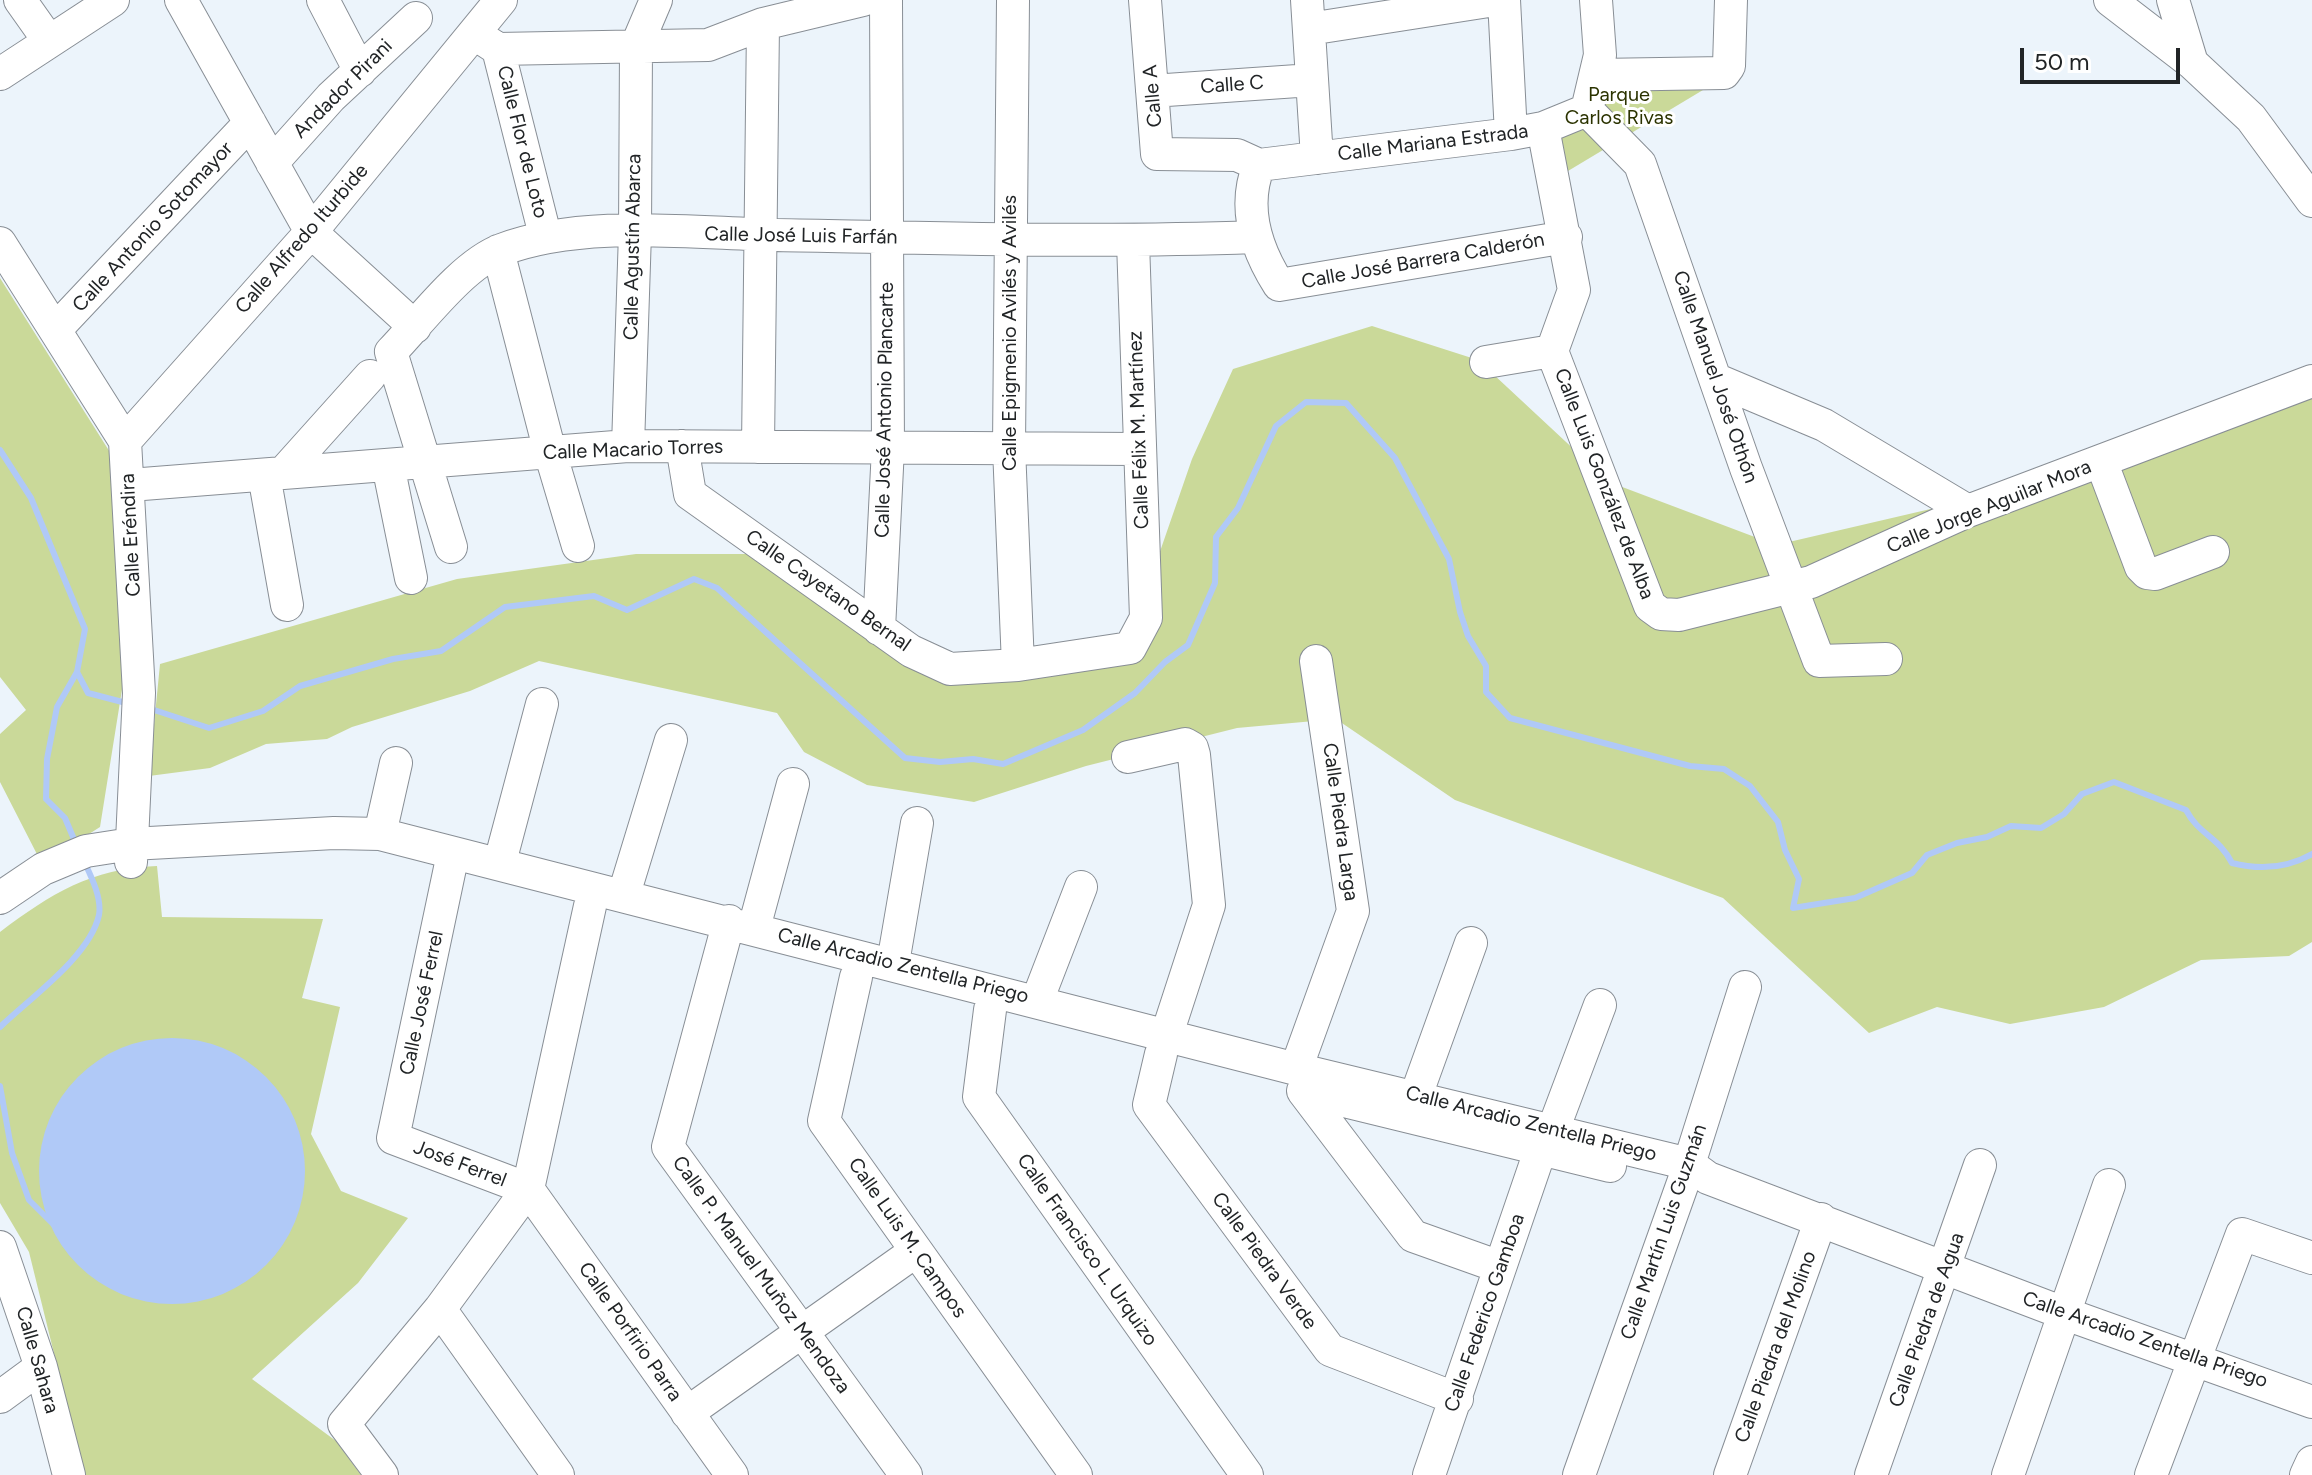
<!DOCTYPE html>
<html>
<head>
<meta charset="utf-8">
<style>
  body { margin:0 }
  #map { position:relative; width:2312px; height:1475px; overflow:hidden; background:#ecf4fb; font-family:Figtree,sans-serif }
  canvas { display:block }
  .scale { position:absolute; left:2020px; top:48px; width:160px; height:36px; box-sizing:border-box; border:4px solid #212426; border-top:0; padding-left:10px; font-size:24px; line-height:28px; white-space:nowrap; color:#212426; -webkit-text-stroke:6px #fff; paint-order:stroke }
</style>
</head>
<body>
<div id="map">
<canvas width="2312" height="1475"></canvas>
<div class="scale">50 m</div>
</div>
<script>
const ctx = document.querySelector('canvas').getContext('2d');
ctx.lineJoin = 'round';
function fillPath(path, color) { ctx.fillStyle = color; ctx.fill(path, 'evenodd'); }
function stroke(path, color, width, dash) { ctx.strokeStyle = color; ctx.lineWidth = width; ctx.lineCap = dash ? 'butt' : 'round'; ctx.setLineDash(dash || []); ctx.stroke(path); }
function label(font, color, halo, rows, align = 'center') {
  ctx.font = font + ' Figtree,sans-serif'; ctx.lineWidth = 6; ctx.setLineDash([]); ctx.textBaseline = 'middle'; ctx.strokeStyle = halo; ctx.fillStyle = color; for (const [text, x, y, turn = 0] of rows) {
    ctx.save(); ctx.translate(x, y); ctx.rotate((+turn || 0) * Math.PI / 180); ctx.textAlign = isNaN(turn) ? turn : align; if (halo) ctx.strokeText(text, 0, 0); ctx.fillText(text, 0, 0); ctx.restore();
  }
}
const green = new Path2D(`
  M1599 76 1718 81 1553 180 1544 130Z
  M0 278 113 457 128 652 100 827 42 864 0 782V734L26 710 0 677Z
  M1372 326 1478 360 1609 482 1776 545 2055 480 2312 387V942L2289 956 2201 960 2104 1007 2010 1024 1937 1007 1869 1033 1723 898 1455 800 1336 719 1237 728 1086 766 974 802 867 785 804 752 777 713 539 661 470 691 352 727 327 739 266 744 210 768 149 776 160 664 457 579 636 554H784L954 658 1128 644 1192 459 1233 369Z
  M157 866 162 917 323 919 302 998 340 1007 311 1134 341 1191 408 1218 358 1283 252 1379 336 1441 361 1475H84L29 1252 0 1203V932C52 893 90 869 157 866Z`);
const water = new Path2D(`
  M39 1171a133 133 0 1 1 266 0a133 133 0 1 1-266 0Z`);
const stream = new Path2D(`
  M0 450 31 498 85 629 77 672 57 707 47 759 46 799 65 818 76 844
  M77 672 88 693 130 704
  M148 708 209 728 263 711 300 686 393 659 441 651 505 607 594 596 627 610 694 579 717 588 905 758 940 762 973 759 1003 764 1083 730 1135 693 1165 662 1188 645 1215 583 1216 537 1238 508 1276 426 1306 402 1346 403 1395 458 1449 559 1460 612 1468 636 1486 666V692L1510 718 1690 766 1724 769 1750 786 1778 822 1785 850 1799 879 1793 908 1855 898 1912 873 1927 855 1957 843 1987 837 2011 826 2041 828 2064 814 2082 794 2114 782 2186 810C2199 835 2218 836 2232 863 2259 870 2287 868 2312 854
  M0 1027C30 998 90 956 99 915 102 898 91 876 84 861
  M0 1086 12 1153 29 1200 54 1225`);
const minor = new Path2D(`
  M20 0 49 41
  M181 0 311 232 415 327
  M323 0 360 71
  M1013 0 1009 448 1018 665
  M1145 0 1157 154 1237 155 1259 165
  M1307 0 1317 158
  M1504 0 1511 134
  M2110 0 2192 63 2251 118 2312 201
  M2173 0 2192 63
  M1309 29 1495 0
  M475 34 498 49 708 45 763 24 863 0
  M498 49 545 235
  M0 74 113 0
  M1597 75 1724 73 1729 66 1731 0
  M1152 91 1312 80
  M1587 110 1640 164 1746 468 1819 661 1886 659
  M272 163 331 97 416 18
  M1259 165 1511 134 1543 128 1587 110 1600 55 1596 0
  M1259 165C1242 207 1256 249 1279 285L1566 237
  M0 243 125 441 139 693 131 862
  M498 251 550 452 578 546
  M55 330 250 123
  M1552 351 1650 606 1661 614 1679 615 1811 582 1968 511 2312 381
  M1486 362 1552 351 1574 290 1543 128
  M1717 380 1824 425 1968 511
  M125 441 311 232 501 0
  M628 446 635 233 636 47 656 0
  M682 446 690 494 911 651 950 669 1018 665 1130 648 1146 618 1133 242
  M758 447 763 24
  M2101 461 2141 567 2147 573 2155 574 2213 552
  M388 465 411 578
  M283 473 370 376
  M264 475 287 605
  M130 485 628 446 1138 449
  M451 547 391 352C421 321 462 265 501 250 582 219 691 233 777 235 937 238 1096 243 1255 237
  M879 629 888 448 886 0
  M1128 757 1185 744 1192 748 1194 755 1209 905 1167 1034
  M380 834 396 763
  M500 862 542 704
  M450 868 393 1138 528 1189
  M624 894 671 740
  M0 898 43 869 86 851 131 844 334 833 380 834 1296 1069 1689 1164 1708 1178 2066 1314 2312 1402
  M729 921 668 1147 906 1475
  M754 928 793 784
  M893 963 917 823
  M856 977 824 1121 1076 1475
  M1037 1001 1081 887
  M990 1010 979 1097 1247 1475
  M1161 1054 1149 1105 1330 1350 1457 1399
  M1296 1069 1353 911 1316 661
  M1303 1091 1413 1236 1500 1267
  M1336 1099 1610 1166
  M1409 1115 1471 943
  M1553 1130 1600 1005
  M528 1189 732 1475
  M0 1247 41 1367 69 1475
  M440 1309 558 1475
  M0 1397 41 1367
  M687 1413 916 1251
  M382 1475 344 1424 440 1309 528 1189 590 906
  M1429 1475 1540 1151
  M1579 1475 1684 1180 1745 987
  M1730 1475 1821 1219
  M1871 1475 1980 1165
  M2008 1475 2109 1185
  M2151 1475 2242 1234 2312 1258
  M2306 1475 2312 1462`);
const streetNames = [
  ["Calle C",1232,85,-4],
  ["Andador Pirani",343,89,-45],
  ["Calle A",1153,96,-95],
  ["Calle Flor de Loto",522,142,76],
  ["Calle Mariana Estrada",1433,143,-7],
  ["Calle Antonio Sotomayor",153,227,-47],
  ["Calle José Luis Farfán",801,236,1],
  ["Calle Alfredo Iturbide",302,239,-49],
  ["Calle Agustín Abarca",633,247,-89],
  ["Calle José Barrera Calderón",1423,261,-10],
  ["Calle Epigmenio Avilés y Avilés",1010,333,-90],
  ["Calle Manuel José Othón",1715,377,71],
  ["Calle José Antonio Plancarte",885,410,-89],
  ["Calle Félix M. Martínez",1139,430,-92],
  ["Calle Macario Torres",633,450,-2],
  ["Calle Luis González de Alba",1604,484,69],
  ["Calle Jorge Aguilar Mora",1989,507,-22],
  ["Calle Eréndira",131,535,-93],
  ["Calle Cayetano Bernal",828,591,35],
  ["Calle Piedra Larga",1340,822,82],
  ["Calle Arcadio Zentella Priego",903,966,14],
  ["Calle José Ferrel",422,1003,-78],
  ["Calle Arcadio Zentella Priego",1531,1124,14],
  ["José Ferrel",460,1164,21],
  ["Calle Martín Luis Guzmán",1664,1232,-71],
  ["Calle Luis M. Campos",907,1238,55],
  ["Calle Francisco L. Urquizo",1087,1250,55],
  ["Calle Piedra Verde",1264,1261,54],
  ["Calle P. Manuel Muñoz Mendoza",761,1275,54],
  ["Calle Federico Gamboa",1485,1313,-71],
  ["Calle Piedra de Agua",1927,1320,-70],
  ["Calle Porfirio Parra",630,1332,55],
  ["Calle Arcadio Zentella Priego",2145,1340,19],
  ["Calle Piedra del Molino",1776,1347,-70],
  ["Calle Sahara",37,1360,74]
];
const parkNames = [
  ["Parque",1619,95],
  ["Carlos Rivas",1619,118]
];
fillPath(green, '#cad999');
fillPath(water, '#b0c9f7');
stroke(stream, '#b0c9f7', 6);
stroke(minor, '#888e95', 34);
stroke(minor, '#fff', 32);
label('20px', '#212426', '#fff', streetNames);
label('20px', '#2b3300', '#fff', parkNames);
</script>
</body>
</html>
